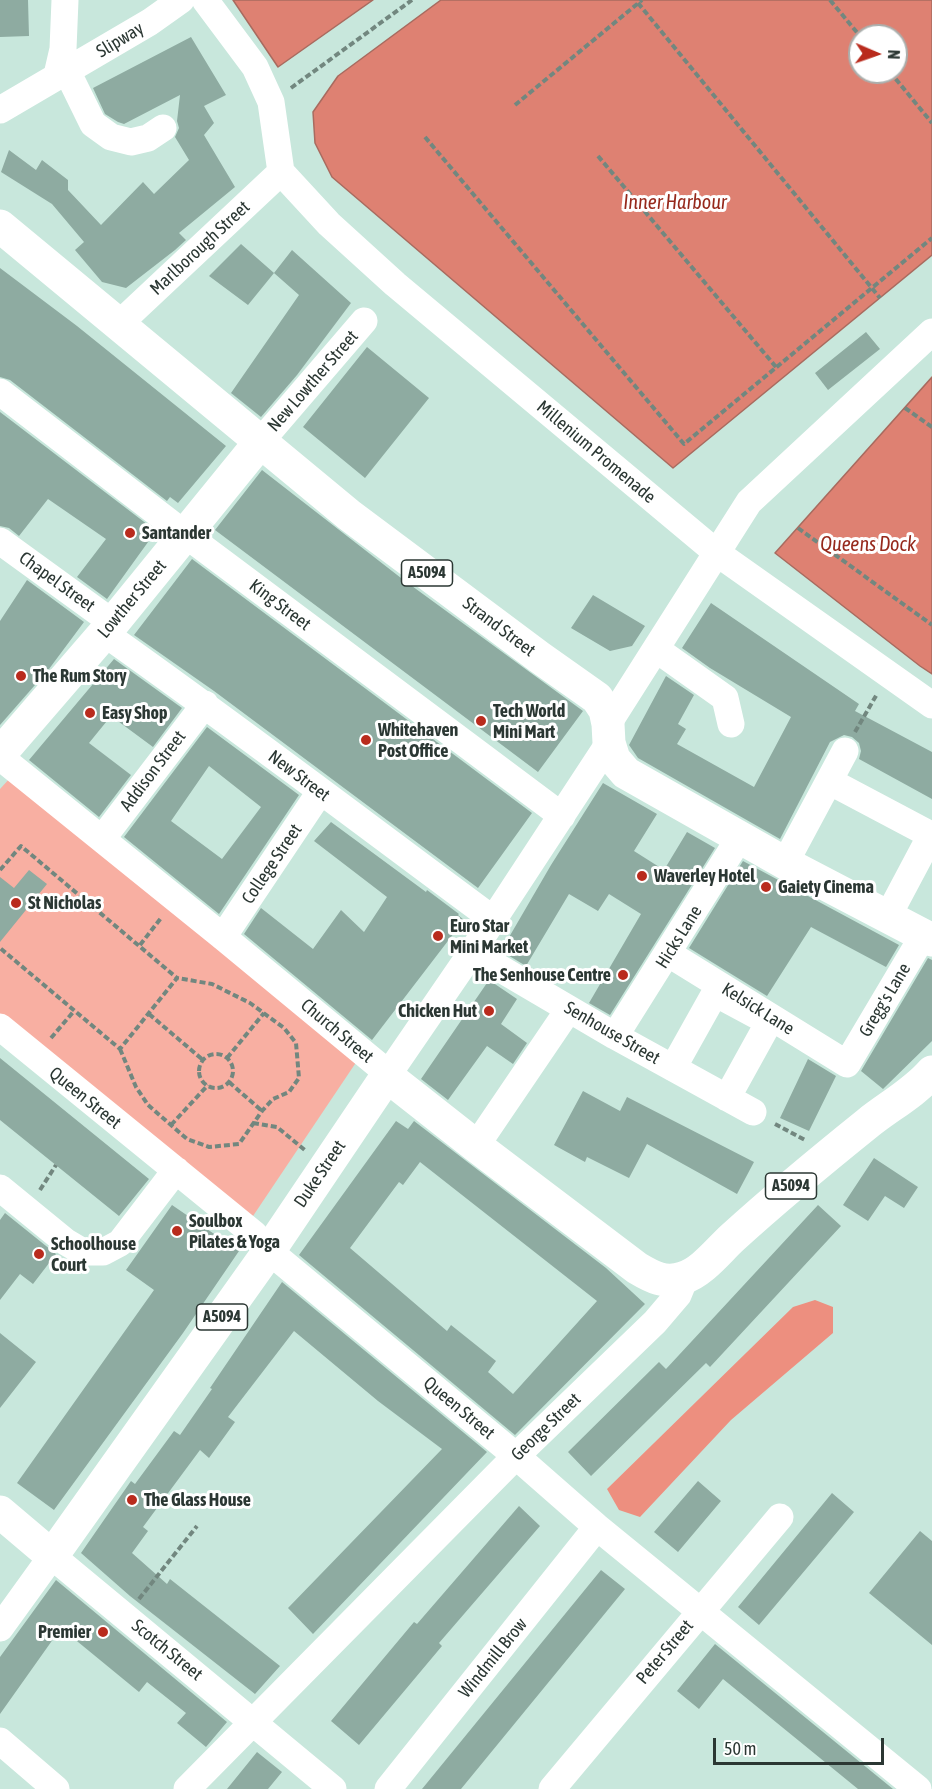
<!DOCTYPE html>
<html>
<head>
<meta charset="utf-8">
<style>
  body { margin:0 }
  #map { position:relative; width:932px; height:1789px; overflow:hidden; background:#c8e7dc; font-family:"Asap Condensed",sans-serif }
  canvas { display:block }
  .north { position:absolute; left:848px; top:24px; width:60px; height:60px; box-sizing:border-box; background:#fff; border:2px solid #aaafad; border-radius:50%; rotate:92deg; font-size:16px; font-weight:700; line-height:24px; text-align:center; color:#2b3733 }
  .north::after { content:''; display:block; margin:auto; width:21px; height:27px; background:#b92b1d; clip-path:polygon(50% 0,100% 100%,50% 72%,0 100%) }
  .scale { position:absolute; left:713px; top:1738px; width:171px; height:27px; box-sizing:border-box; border:3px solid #2b3733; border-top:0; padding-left:8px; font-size:18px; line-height:21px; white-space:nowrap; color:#2b3733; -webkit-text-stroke:4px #fff; paint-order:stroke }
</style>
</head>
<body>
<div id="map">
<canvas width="932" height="1789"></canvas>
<div class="north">N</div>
<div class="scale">50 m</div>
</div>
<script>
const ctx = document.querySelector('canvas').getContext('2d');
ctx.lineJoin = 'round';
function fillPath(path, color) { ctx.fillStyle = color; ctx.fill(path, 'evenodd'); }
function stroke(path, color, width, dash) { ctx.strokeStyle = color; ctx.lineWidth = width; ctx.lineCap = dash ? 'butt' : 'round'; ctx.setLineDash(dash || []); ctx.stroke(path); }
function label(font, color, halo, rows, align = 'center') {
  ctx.font = font + ' "Asap Condensed",sans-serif'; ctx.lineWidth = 6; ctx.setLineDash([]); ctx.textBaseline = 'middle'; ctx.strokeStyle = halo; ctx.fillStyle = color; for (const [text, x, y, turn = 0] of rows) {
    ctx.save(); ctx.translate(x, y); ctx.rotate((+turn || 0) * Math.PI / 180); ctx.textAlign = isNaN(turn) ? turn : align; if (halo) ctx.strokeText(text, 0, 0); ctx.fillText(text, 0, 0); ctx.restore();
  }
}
const green = new Path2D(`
  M10 778 357 1061 251 1219 0 1015V789Z`);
const forest = new Path2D(`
  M815 1300 833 1307V1333L731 1420 640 1517 619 1510 607 1489 793 1307Z`);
const water = new Path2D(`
  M233 0H373L278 67Z
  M441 0H932V255L673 468 332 177 315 143 313 112 338 76ZM860 36H896V72H860Z
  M932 377V674L920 666 775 553Z`);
const building = new Path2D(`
  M0 0H28L29 36 0 37Z
  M191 37 226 95 204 106 214 123 204 135 235 187 179 233 186 240 175 250 126 288 102 282 75 250 84 242 52 204 1 172 9 150 36 170 42 160 68 180V190L101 225 143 182 154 194 189 160 175 137 179 128 177 121 180 95 124 124 118 122 105 114 93 88Z
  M241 244 274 273 248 305 209 276Z
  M292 250 351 303 297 375 261 417 231 393 299 295 274 273Z
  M0 268 77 326 226 446 178 503 170 497 167 501 10 380 0 377Z
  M866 332 880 349 828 390 815 373Z
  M367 347 429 398 365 478 303 427Z
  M0 412 156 531 107 599 77 577 106 539 48 499 19 536 9 528 0 526Z
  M262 470 401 578 583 711 538 772 215 530Z
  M192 559 532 813 478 888 214 691 134 635Z
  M27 580 84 622 49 669 0 725V621Z
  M593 595 645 626 632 646 610 651 571 628Z
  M711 603 859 704 855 711 932 752V799L859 759 861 751 859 743 852 737 844 735 830 742 780 839 638 758 629 745 666 676 694 695 678 724 686 729 677 744 754 787 791 717 710 668 682 648Z
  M114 659 182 708 153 747 111 716 89 743 131 775 99 817 29 760Z
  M207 727 299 795 219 914 124 837ZM209 766 261 807 222 859 171 821Z
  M603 783 657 814 634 851 664 870 687 832 715 848 610 1015 589 1003 641 914 609 894 598 911 569 894 526 966 501 951 551 865Z
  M331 822 426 892 427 890 459 914 458 915 464 920 372 1040 244 934 261 908 313 949 341 910 364 932 387 897 314 841Z
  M743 861 899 945 886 967 811 927 767 996 689 948Z
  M29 870 47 884 0 942V877L14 888Z
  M928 958 932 960V1041L883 1089 861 1071Z
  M489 980 517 999 501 1024 527 1043 513 1064 487 1046 448 1100 421 1079Z
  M0 1058 149 1179 119 1216 0 1120Z
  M808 1059 836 1076 809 1131 780 1118Z
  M583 1091 620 1111 627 1097 754 1162 737 1194 647 1144 629 1178 587 1157 585 1162 554 1145Z
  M396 1121 408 1129 414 1121 606 1268 645 1304 515 1435 299 1255ZM420 1162 597 1301 513 1394 488 1372 496 1361 451 1325 447 1331 350 1248 399 1182 403 1185Z
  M874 1158 918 1187 904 1208 885 1196 868 1221 843 1205Z
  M172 1205 239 1251 183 1333 54 1510 17 1483 154 1290 126 1270Z
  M818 1205 841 1226 710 1367 706 1363 591 1476 568 1452 659 1362 666 1369Z
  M5 1213 56 1254 33 1284 20 1274 0 1300V1220Z
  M282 1282 487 1452 313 1634 288 1608 442 1449 378 1401 294 1331 228 1417 235 1422 209 1458 200 1450 143 1527 148 1531 132 1553 167 1584 170 1579 280 1666 255 1694 130 1596 81 1553 131 1481 135 1484 174 1431 180 1435 212 1389 210 1388Z
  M0 1333 36 1362 0 1408Z
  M698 1481 721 1501 678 1552 654 1532Z
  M832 1493 854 1512 759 1625 738 1607Z
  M519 1506 540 1526 439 1643 442 1646 359 1745 331 1721 414 1622 417 1624Z
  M920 1531 932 1541V1645L869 1593Z
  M601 1570 625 1589 461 1789H422Z
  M56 1580 227 1722 206 1747 177 1723 186 1713 147 1682 139 1692 61 1628 0 1714V1657Z
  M715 1644 893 1789H858L723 1679 699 1709 677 1691Z
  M257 1752 282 1772 268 1789H227Z`);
const path = new Path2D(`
  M830 0 860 36
  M638 3 880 298
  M890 72 932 123
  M291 88 412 0
  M515 105 642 0
  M425 137 684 444 932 238
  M598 156 776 367
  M905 408 932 427
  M798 528 932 625
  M855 732 877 694
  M0 870 21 846 177 978 120 1049 0 948
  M140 945 161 918
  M149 1014 203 1060
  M51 1038 74 1011
  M120 1049 136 1087 148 1105 187 1139 209 1147 239 1144 262 1111 273 1099 289 1092 299 1078 296 1043 284 1028 250 1003 212 984 177 978
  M199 1071a17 17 0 1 1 34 0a17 17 0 1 1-34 0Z
  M227 1058 264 1013
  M229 1082 262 1111
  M253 1123 277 1127 306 1151
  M775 1124 805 1140
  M171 1125 208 1085
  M40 1190 56 1165
  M139 1599 197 1526`);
const minor = new Path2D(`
  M205 0 255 67 271 102 281 172
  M67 71 93 124 111 137 131 142 148 138 163 128
  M57 75 63 49 65 0
  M0 110 150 22 181 0
  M281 172 329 224 395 284 717 553 932 705
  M119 324 281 172
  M0 392 186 535 562 816
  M261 441 364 321
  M0 541 113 623
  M104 633C236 726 364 824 494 920
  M656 649 725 698 731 724
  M608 724 749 502 932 332
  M0 757 223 937 378 1065 387 1076 472 952 609 743
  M829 781 931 835 887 918
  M102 839 205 704
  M785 863 845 751
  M223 937 320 792
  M472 952 615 1036 753 1112
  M669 954 847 1064 923 936
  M0 1027 254 1234 269 1251 516 1456 597 1527 918 1789
  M615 1036 740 837
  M673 1068 715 993 769 1022 727 1098
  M476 1146 569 1009
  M0 1188 66 1242 83 1252H103L120 1243 176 1170
  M0 1628 52 1556 333 1789
  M0 1741 56 1789
  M187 1789 516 1456 655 1322 678 1295 685 1278
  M388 1789 597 1527
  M552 1789 780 1517`);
const major = new Path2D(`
  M0 226 349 515 539 657 597 698 605 710 608 724 609 743 614 759 626 773 785 863 932 940
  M0 754 113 623 261 441
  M0 1512 52 1556 269 1251 387 1076 476 1146 637 1268C652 1277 665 1284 683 1278 702 1272 718 1251 732 1238 776 1198 822 1160 868 1123 889 1106 914 1093 932 1072`);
const markers = [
  [130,533,6,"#b92b1d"],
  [21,676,6,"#b92b1d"],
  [90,713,6,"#b92b1d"],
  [481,721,6,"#b92b1d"],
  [366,740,6,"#b92b1d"],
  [642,876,6,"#b92b1d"],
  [766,887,6,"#b92b1d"],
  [16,903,6,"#b92b1d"],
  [438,936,6,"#b92b1d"],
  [623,975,6,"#b92b1d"],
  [489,1011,6,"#b92b1d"],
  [177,1231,6,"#b92b1d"],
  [39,1254,6,"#b92b1d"],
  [132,1500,6,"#b92b1d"],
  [103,1632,6,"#b92b1d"]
];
const shields = [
  [427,573,51],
  [791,1186,51],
  [222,1317,51]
];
const shieldNames = [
  ["A5094",427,573],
  ["A5094",791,1186],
  ["A5094",222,1317]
];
const streetNames = [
  ["Slipway",120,40,-31],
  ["Marlborough Street",200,248,-43],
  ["New Lowther Street",313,381,-49],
  ["Millenium Promenade",596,452,40],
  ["Chapel Street",57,582,36],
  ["Lowther Street",132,599,-50],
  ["King Street",280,605,37],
  ["Strand Street",499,627,37],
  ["Addison Street",153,771,-53],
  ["New Street",299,776,37],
  ["College Street",272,864,-56],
  ["Hicks Lane",679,937,-58],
  ["Gregg's Lane",885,1000,-59],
  ["Kelsick Lane",758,1009,32],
  ["Church Street",337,1031,40],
  ["Senhouse Street",612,1033,30],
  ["Queen Street",85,1098,39],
  ["Duke Street",320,1174,-56],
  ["Queen Street",459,1408,40],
  ["George Street",546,1427,-44],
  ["Scotch Street",167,1650,39],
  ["Peter Street",665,1652,-50],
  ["Windmill Brow",493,1658,-51]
];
const poiNames = [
  ["Santander",142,533],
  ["The Rum Story",33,676],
  ["Tech World",493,711],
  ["Mini Mart",493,732],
  ["Easy Shop",102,713],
  ["Whitehaven",378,730],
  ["Post Office",378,751],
  ["Waverley Hotel",654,876],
  ["Gaiety Cinema",778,887],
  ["St Nicholas",28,903],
  ["Euro Star",450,926],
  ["Mini Market",450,947],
  ["The Senhouse Centre",611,975,"right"],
  ["Chicken Hut",477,1011,"right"],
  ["Soulbox",189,1221],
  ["Pilates & Yoga",189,1242],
  ["Schoolhouse",51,1244],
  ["Court",51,1265],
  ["The Glass House",144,1500],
  ["Premier",91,1632,"right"]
];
const waterNames = [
  ["Inner Harbour",675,203],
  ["Queens Dock",868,545]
];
fillPath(green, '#f8afa2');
fillPath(forest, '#ed8f7f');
fillPath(water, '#de8172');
stroke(water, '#a86b5f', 1.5);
fillPath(building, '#8eaba1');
stroke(path, '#72877f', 4, [6, 3]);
stroke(minor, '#fff', 27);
stroke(major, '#fff', 33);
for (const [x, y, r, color] of markers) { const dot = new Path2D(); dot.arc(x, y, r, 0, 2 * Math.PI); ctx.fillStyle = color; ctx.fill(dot); stroke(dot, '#fff', 2); }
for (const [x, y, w] of shields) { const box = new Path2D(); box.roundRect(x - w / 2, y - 13, w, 26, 4.5); ctx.fillStyle = '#fff'; ctx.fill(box); stroke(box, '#2b3733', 1.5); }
label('bold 16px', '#2b3733', null, shieldNames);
label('18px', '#2b3733', '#fff', streetNames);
label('bold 18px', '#2b3733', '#fff', poiNames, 'left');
label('italic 20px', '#96291c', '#fff', waterNames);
</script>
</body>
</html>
